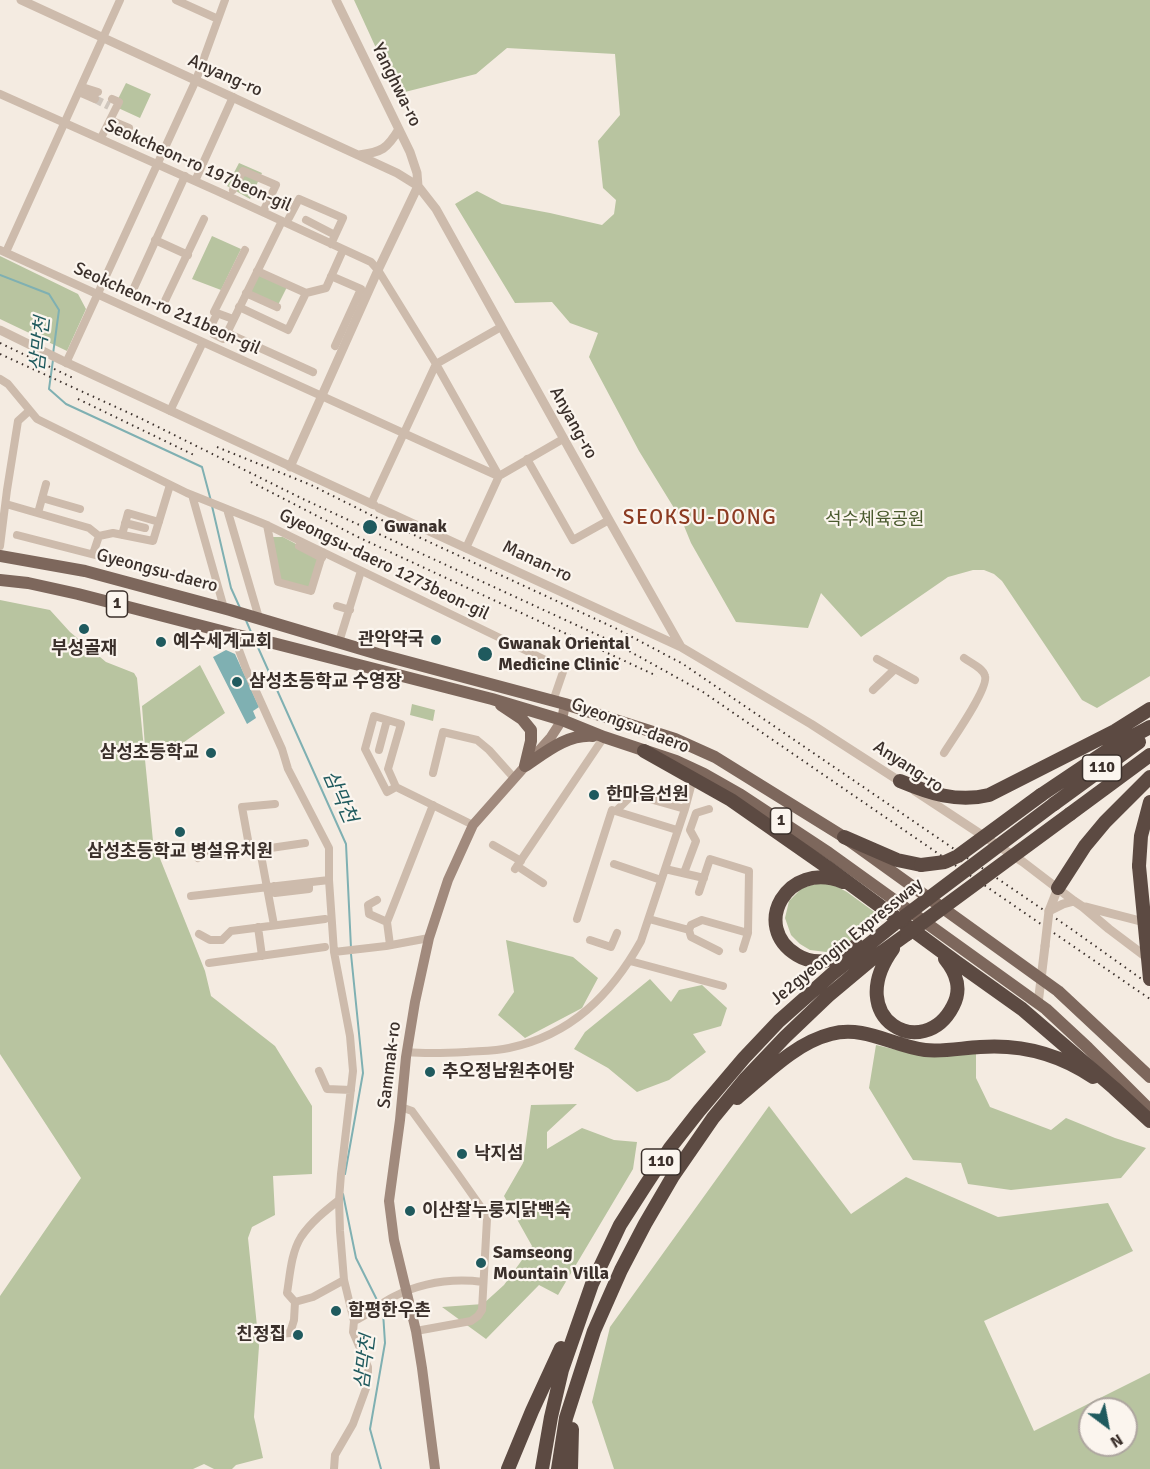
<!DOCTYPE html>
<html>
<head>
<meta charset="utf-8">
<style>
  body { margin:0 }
  #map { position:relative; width:1150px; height:1469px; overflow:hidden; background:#f4ebe1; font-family:Signika,sans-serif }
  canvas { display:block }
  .north { position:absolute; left:1078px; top:1397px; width:60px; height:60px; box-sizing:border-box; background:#fbf5ee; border:2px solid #aea6a0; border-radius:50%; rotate:148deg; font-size:16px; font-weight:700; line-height:24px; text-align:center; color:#3b302b }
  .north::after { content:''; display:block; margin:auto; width:21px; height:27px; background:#1f5a5e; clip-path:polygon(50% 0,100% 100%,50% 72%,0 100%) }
</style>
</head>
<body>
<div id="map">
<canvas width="1150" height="1469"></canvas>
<div class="north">N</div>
</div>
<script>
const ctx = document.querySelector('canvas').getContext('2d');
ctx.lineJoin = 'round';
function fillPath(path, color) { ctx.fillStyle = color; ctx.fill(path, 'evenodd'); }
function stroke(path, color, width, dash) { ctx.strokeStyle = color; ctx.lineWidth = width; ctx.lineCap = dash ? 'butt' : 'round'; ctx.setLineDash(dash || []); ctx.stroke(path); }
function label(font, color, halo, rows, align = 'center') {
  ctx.font = font + ' Signika,"Noto Sans KR",sans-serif'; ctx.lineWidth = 4.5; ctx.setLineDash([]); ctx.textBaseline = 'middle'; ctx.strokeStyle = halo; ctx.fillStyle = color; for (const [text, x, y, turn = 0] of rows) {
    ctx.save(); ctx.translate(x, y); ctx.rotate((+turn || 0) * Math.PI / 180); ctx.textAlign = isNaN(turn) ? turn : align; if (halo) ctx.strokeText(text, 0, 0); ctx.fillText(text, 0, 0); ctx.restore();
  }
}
const green = new Path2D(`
  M354 0H1150V676L1097 708 1082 700 1002 581 994 574 984 570H973L948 577 861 637 821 593 808 628 736 622 691 543 682 521 639 451 589 357 598 333 570 323 552 302 515 303 455 204 477 191 502 204 550 213 602 225 614 214 616 200 603 188 598 141 620 115 615 54 507 48 476 74 397 94Z
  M126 83 151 94 140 118 116 107 117 101Z
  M239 163 262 173 250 199 227 186Z
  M212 236 241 249 221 290 192 279Z
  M0 256 78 294 86 309 67 351 0 319Z
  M257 271 288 285 277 307 246 293Z
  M270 537H283L322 558 311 591 278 582Z
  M0 600 50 610 70 632 106 662 134 673 137 678 153 841 205 971 211 996 275 1046 312 1106V1174L273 1176 275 1215 252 1227 248 1238 259 1346 254 1417 263 1458 236 1465 232 1469H214L204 1464 193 1469H0V1296L81 1178 0 1054Z
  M200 665 225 713 156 762 145 747 142 706Z
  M412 704 435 710 433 721 410 715Z
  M816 884H832L847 892 884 919 861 936 842 947 826 952 810 950 800 944 791 935 785 918 789 901 802 888Z
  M506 940 573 957 598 978 582 1008 525 1038 498 1015 514 992Z
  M650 979 671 1002 679 990 702 985 727 1008 721 1026 693 1034 706 1052 669 1080 637 1092 608 1068 574 1049 585 1032Z
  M876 1045 923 1056 976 1052V1078L990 1107 1051 1130 1066 1118 1115 1138 1146 1148 1121 1178 1011 1190 968 1184 961 1163 913 1160 869 1088Z
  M577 1104 547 1132V1149L582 1128 614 1140 637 1142 633 1169 558 1295 539 1285 486 1339 442 1307 483 1304 504 1285 532 1246 504 1196 523 1163 531 1105Z
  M769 1106 851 1214 906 1177 998 1217 1108 1203 1133 1251 984 1321 1034 1431 1150 1373V1469H614L592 1402 610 1327ZM1090 1409H1126V1445H1090Z`);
const water = new Path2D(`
  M226 650 235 654 259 707 253 711 256 718 247 724 213 657Z`);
const stream = new Path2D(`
  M0 275 49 294 59 310 53 354
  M53 360 49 389 66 404 202 467 211 501
  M212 506 231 588 240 608
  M245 618 251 632
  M256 643 346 844 351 948
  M345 1174 363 1073 351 954
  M343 1194 356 1258 378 1302
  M381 1469 370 1429 385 1343 383 1312 381 1307`);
const minorTunnel = new Path2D(`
  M95 99 109 106`);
const minor = new Path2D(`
  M176 0 218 19
  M82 87 98 92
  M79 92 95 99
  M0 94 217 191 371 262 378 270 436 364 499 476
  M110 120 129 128
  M101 138 119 102 112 99
  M195 181 233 97
  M233 190 243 171 276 185 263 212
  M289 218 299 199 343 218 331 244
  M306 220 335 235
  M282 221 227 333 313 372
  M155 240 188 255
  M0 250 498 476
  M6 252 120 0
  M257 271 306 293 326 288 343 250
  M331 276 361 289 335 346
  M133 290 185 176
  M246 293 277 307
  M163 305 204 219
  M239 307 288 330 306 293
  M217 314 210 328 213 334 223 339 228 337
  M233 319 214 312 245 250
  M66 363 196 80 225 0
  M0 379 8 384 37 419 187 493 267 525 564 669 553 701
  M170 411 203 342
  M527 459 573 540 609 520
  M192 495 224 608
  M42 498 80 509
  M6 504 89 528 99 536 113 533 153 541 170 485
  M371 504 436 364 501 327
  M227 509 259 618
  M38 513 46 484
  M125 523 145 528
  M267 525 278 582 311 591 323 552
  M17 535 165 573
  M122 535 128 513 159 522
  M0 546 7 490 18 421 29 411
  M299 546 322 558
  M466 548 499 476 563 439
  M93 554 99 536
  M337 606 350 610
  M233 634 246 669 282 749 288 769 329 848V880L334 952 350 1036 353 1071 341 1174 339 1200 340 1231 344 1280 354 1321 353 1332 368 1367V1383L353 1424 335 1455 334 1469
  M339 642 361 571
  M877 659 915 680
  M873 690 895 669
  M379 750 387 720
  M944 753C952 740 989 688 985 676 983 668 971 663 964 658
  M433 773 443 732 477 740 489 750 514 778
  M396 787 388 769 401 724 374 716 365 749 387 792 396 787 473 825
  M625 792 685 809
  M275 804 242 807 250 851 305 843
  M616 811 632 795
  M493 845 521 861
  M260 850 274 925
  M198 858 207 850 218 847 228 854 250 851
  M614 864 661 880
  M517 866 543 883
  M515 869 604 737
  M665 869 704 878
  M684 873 696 841 690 830 696 813 709 809
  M274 886 275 893 309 889V883
  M699 892 710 859 749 871 748 933 743 949
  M191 896 329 880
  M377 900 368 905 369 914 387 922
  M577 919 612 810 677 830
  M649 919 689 930
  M258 927 262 956
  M199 934 210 940H222L231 931 325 919
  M590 940 611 947 617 933
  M390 945 387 922 433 805
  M719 951 691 937 689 930 691 925 702 920 748 933
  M334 952 386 946 429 938
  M630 961 723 986
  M209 963 325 947
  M407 1052C428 1054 447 1053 467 1052 481 1051 496 1051 509 1048 571 1035 611 995 641 941L685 809 693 779
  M319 1071 327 1089 351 1090
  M401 1107 412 1111 457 1173 483 1210 487 1219 482 1310 478 1316 471 1321 416 1331
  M295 1302 313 1297 344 1280
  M354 1321C368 1315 379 1304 393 1297 421 1283 452 1278 483 1282
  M271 1335 290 1333 294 1320 295 1302 287 1293C290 1275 291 1253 301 1237 311 1222 325 1211 339 1200`);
const tertiary = new Path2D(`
  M21 0 397 173 418 186 436 209 609 520 681 647 811 724 904 784
  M359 155C382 152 387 149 399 129
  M0 330 61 360 374 505
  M290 467 378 270 418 186 417 173 410 152 336 0
  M379 508 681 647
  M915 791 1023 862 1074 901 1083 907 1109 929 1150 960
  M1086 907 1148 923
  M1049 911 1063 904 1074 901
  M1049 911 1058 888
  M1038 1004 1045 946`);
const secondary = new Path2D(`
  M435 1469 422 1368 416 1331 394 1240 389 1201 400 1120 406 1057 415 1002 429 938 448 880 473 825 551 737 562 720 565 704`);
const primary = new Path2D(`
  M0 556 85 571 230 610 378 654 565 704 675 739 715 757 844 837 1058 991 1150 1077
  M0 580 28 583 78 594 233 634 273 643 492 699 562 720 604 737 676 761 704 774 741 795 829 853 1046 1009 1088 1048 1150 1110
  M501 705 522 719 531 730V741L525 766
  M525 766C546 752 567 734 593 736`);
const motorway = new Path2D(`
  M644 751 731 800 827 867 956 962 1022 1009 1114 1088 1150 1121
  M900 781C929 793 957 803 989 795L1115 731 1150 709
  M1041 795 1111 748 1150 727
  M1054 804 1139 742
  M1070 814 1150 755
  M844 837 897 860 921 865
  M1139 866 1141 836 1150 802
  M843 882C787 859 750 927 797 955 805 960 814 962 824 961 835 959 847 951 857 945
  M1058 888 1085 846 1105 822 1150 777
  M893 949C842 1019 924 1063 953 1006 962 989 957 974 945 959
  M737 1098C765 1075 795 1043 831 1034 864 1025 893 1046 925 1050 943 1052 962 1048 980 1047 1021 1044 1059 1054 1093 1077
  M508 1469 532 1411 561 1348
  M542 1469 551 1417 562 1370 592 1284 620 1225 645 1186 670 1148 699 1111 744 1058 779 1021 832 974 893 925
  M558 1469 566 1418 594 1331 621 1270 645 1224 673 1176 713 1118 746 1078 785 1037 828 996 871 960 907 934
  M571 1469 572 1429`);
const rail = new Path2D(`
  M0 343 73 378
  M0 354 140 418 303 499 611 641 703 692 1150 999
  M78 399 194 455
  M217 447 311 485 371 515 617 629 683 664 1067 926 1150 985
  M251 482 360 538 657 676`);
const tertiaryBridge = new Path2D(`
  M1045 946 1049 911`);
const motorwayBridge = new Path2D(`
  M921 865 945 862 958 856 1041 795
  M1139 866 1150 979
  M893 925 1054 804
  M907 934 1070 814`);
const markers = [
  [370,527,8,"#1f5a5e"],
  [84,629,6,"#1f5a5e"],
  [436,640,6,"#1f5a5e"],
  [161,642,6,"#1f5a5e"],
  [485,654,8,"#1f5a5e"],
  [237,682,6,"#1f5a5e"],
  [211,753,6,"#1f5a5e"],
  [594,795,6,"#1f5a5e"],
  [180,832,6,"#1f5a5e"],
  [430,1072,6,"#1f5a5e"],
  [462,1154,6,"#1f5a5e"],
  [410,1211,6,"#1f5a5e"],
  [481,1263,6,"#1f5a5e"],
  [336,1311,6,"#1f5a5e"],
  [298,1335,6,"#1f5a5e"]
];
const shields = [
  [117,604,21],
  [1102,768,39],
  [781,821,21],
  [661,1162,39]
];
const shieldNames = [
  ["1",117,604],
  ["110",1102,768],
  ["1",781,821],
  ["110",661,1162]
];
const streetNames = [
  ["Anyang-ro",225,76,24],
  ["Yanghwa-ro",396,85,64],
  ["Seokcheon-ro 197beon-gil",198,166,24],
  ["Seokcheon-ro 211beon-gil",167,309,24],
  ["Anyang-ro",573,423,61],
  ["Manan-ro",537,562,25],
  ["Gyeongsu-daero 1273beon-gil",384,565,26],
  ["Gyeongsu-daero",157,571,15],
  ["Gyeongsu-daero",630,726,21],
  ["Anyang-ro",908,767,33],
  ["Je2gyeongin Expressway",847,942,-39],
  ["Sammak-ro",390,1065,-83]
];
const parkNames = [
  ["석수체육공원",875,520]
];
const poiNames = [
  ["Gwanak",384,527],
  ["관악약국",424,640,"right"],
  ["예수세계교회",173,642],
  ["Gwanak Oriental",498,644],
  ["Medicine Clinic",498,665],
  ["부성골재",84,649,"center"],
  ["삼성초등학교 수영장",249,682],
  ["삼성초등학교",199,753,"right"],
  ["한마음선원",606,795],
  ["삼성초등학교 병설유치원",180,852,"center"],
  ["추오정남원추어탕",442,1072],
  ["낙지섬",474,1154],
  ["이산찰누룽지닭백숙",422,1211],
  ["Samseong",493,1253],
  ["Mountain Villa",493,1274],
  ["함평한우촌",348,1311],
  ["친정집",286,1335,"right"]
];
const waterNames = [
  ["삼막천",41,344,-84],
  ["삼막천",339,797,66],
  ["삼막천",366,1362,-83]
];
const quarterNames = [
  ["SEOKSU-DONG",700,518]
];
fillPath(green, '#b8c4a0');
fillPath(water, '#7fb0b2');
stroke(stream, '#7fb0b2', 2);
stroke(minorTunnel, '#cfc6bd', 8, [8, 4]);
stroke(minor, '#cdbbac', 8);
stroke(tertiary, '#cdbbac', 9);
stroke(secondary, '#a18a7d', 10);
stroke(primary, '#7d675c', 12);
stroke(motorway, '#5c4a42', 14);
stroke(rail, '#3b302b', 2, [1.5, 4.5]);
stroke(tertiaryBridge, '#cdbbac', 9);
stroke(motorwayBridge, '#5c4a42', 14);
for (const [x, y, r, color] of markers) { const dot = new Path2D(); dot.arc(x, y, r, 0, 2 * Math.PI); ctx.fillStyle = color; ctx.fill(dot); stroke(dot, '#fbf5ee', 2); }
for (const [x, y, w] of shields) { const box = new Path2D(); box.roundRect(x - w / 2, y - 13, w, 26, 4.5); ctx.fillStyle = '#fbf5ee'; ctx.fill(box); stroke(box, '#3b302b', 1.5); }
label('bold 16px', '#3b302b', null, shieldNames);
label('18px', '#3b302b', '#fbf5ee', streetNames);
label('18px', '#4a5a2e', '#fbf5ee', parkNames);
label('bold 18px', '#3b302b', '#fbf5ee', poiNames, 'left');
label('italic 20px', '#1f5a5e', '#fbf5ee', waterNames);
ctx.letterSpacing = '1.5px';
label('21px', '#8c3b22', '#fbf5ee', quarterNames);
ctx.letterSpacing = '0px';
</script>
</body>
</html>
